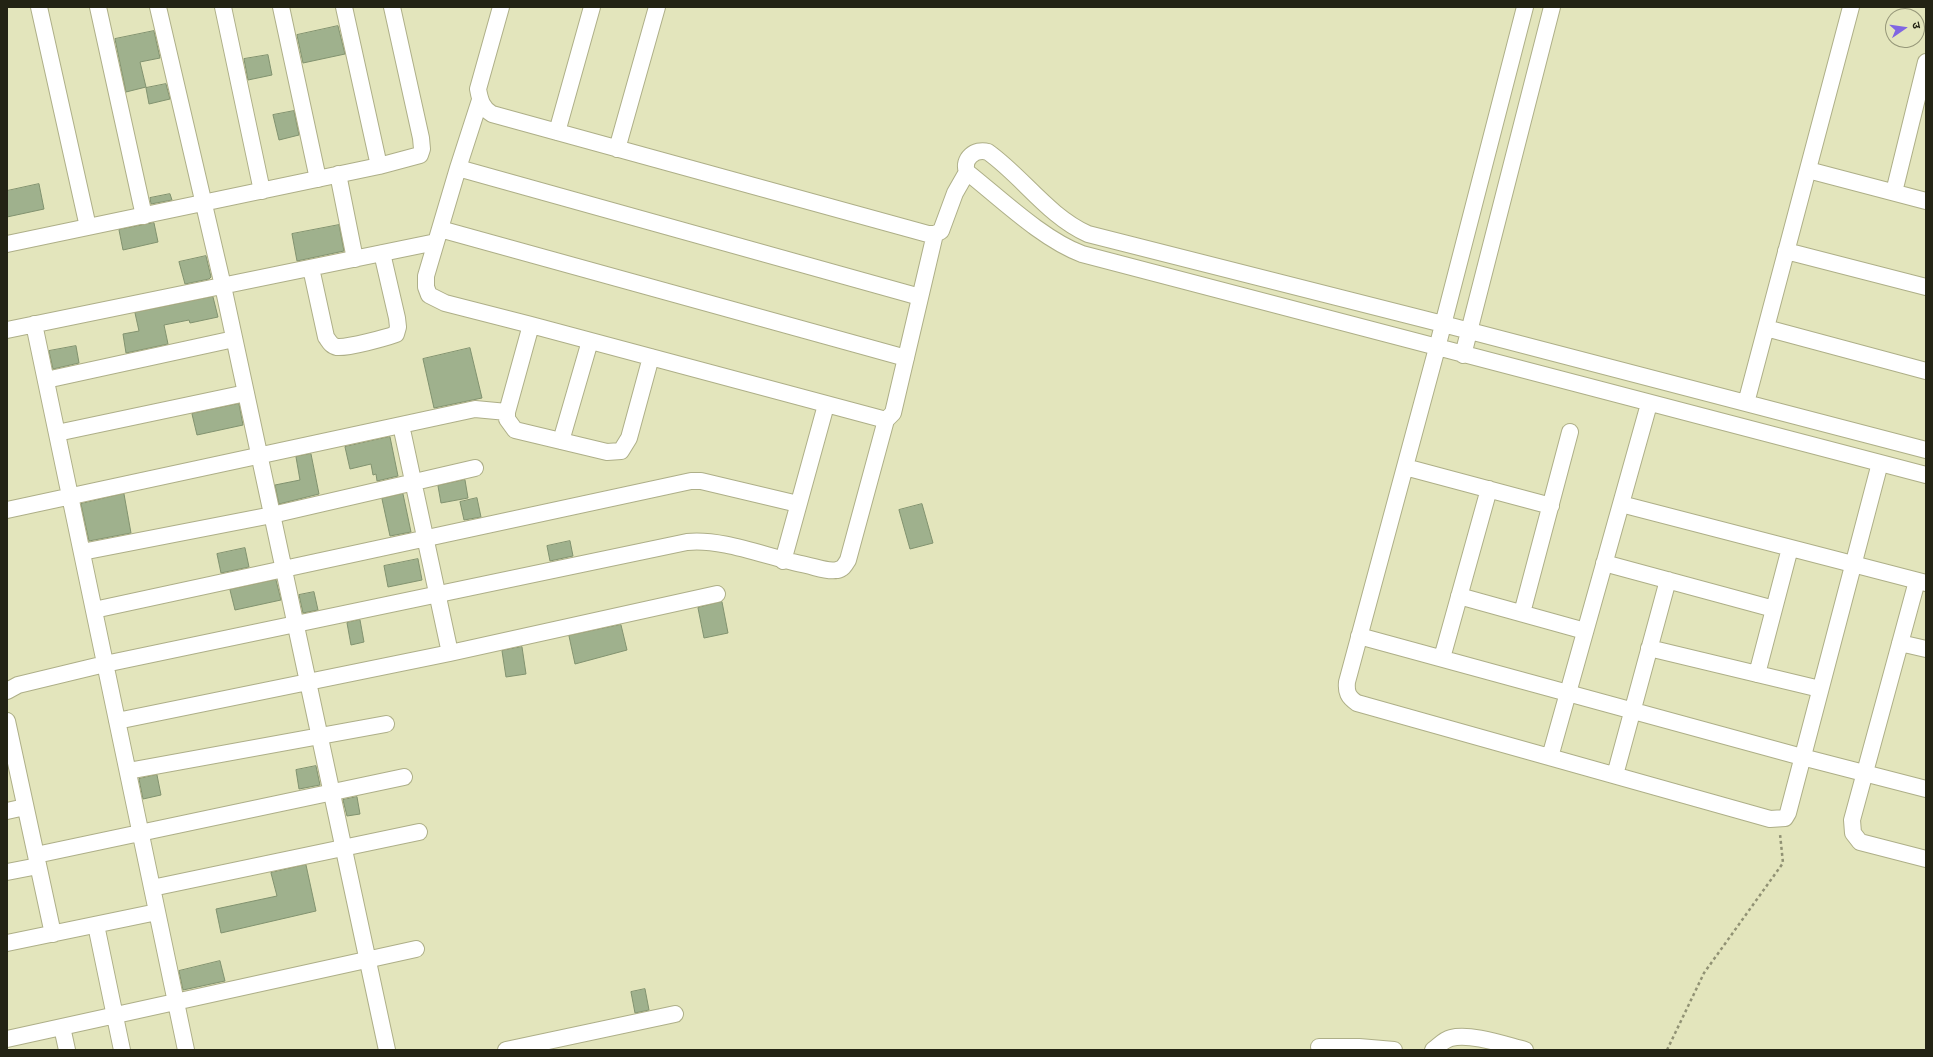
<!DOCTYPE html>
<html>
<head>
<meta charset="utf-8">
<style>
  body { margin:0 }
  #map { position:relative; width:1933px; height:1057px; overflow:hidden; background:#e3e5bc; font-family:"DejaVu Sans","Noto Sans Devanagari",sans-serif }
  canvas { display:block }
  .frame { position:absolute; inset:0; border:8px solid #232314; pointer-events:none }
  .north { position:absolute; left:1885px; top:8px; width:40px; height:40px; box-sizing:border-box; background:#e3e5bc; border:1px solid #969779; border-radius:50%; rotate:77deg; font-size:11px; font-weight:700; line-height:16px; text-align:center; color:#232314 }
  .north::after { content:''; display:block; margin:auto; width:14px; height:18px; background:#8066e2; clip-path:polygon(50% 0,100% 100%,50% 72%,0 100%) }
</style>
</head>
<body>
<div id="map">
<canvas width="1933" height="1057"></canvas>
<div class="frame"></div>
<div class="north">उ</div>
</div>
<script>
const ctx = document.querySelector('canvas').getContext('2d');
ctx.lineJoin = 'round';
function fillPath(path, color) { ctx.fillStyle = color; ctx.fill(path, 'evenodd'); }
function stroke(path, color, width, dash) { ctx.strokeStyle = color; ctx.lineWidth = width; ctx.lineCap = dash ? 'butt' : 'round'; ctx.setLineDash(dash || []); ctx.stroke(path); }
const building = new Path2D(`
  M338 26 345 54 303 63 297 35Z
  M154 31 160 58 140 62 146 87 126 92 115 39Z
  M268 55 272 75 248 80 244 59Z
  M166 84 170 99 149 104 146 88Z
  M294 111 299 135 279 140 273 115Z
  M39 184 44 209 7 217V191Z
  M170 194 172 200 151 204 150 198Z
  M154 223 158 242 123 250 119 230Z
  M339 225 344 251 297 261 292 234Z
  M206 256 211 277 209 279 185 284 179 262Z
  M213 297 218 317 190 323 189 320 164 325 168 344 126 353 123 334 139 331 135 313Z
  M76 346 79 363 53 369 49 351Z
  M470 348 482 398 434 408 423 359Z
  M239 404 243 425 197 435 192 414Z
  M390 437 398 476 377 481 376 474 373 475 371 464 350 469 345 447Z
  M311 454 319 494 279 504 275 485 300 480 296 457Z
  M465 480 468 498 441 503 438 486Z
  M124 494 131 533 89 541 81 504Z
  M403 494 411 532 390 536 382 499Z
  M477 498 481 517 464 520 460 502Z
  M922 504 933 543 910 549 899 510Z
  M570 541 573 556 550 561 547 546Z
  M245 548 249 567 221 573 217 554Z
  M418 559 422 580 388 587 384 566Z
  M276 580 281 600 235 610 230 590Z
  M314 592 318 610 303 613 299 595Z
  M722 602 728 633 704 638 698 608Z
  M360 620 364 642 351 645 347 623Z
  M621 625 627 650 575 664 569 636Z
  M522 647 526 674 506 677 502 651Z
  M316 766 320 785 299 789 296 770Z
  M157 775 161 795 143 799 139 779Z
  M357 797 360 814 347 816 343 800Z
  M306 865 316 911 221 933 216 909 277 896 271 873Z
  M220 961 225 981 183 990 179 971Z
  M645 989 649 1010 635 1013 631 992Z`);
const path = new Path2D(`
  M1667 1050 1704 973 1783 863 1780 834`);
const street = new Path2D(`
  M39 7 88 227
  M98 7 144 216
  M158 7 223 286 387 1050
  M223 7 262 191
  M281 7 318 179
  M344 7 379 166
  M501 7 478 89C480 100 482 108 492 114L928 234H935L941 231 955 193 967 172
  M1525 7 1437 348 1347 682C1346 692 1348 697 1357 703L1770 819 1785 818 1788 813 1880 463
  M480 100 458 168 426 276V287L429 295 445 303 531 325 886 420 893 413 935 234
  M557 132 592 7
  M617 149 657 7
  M458 168 920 297
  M1808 170 1926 201
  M338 174 355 259
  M1894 192 1926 62
  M440 229 906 358
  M7 244 379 166 420 155 422 149 421 138 392 7
  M1786 251 1926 287
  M311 268 326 337C329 341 331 346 337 347 348 348 385 338 396 334L398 327 397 318 382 253
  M34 324 186 1050
  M531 325 507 412V419L515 430 607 452 621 451 629 438 651 357
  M1766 328 1926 371
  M7 330 436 242
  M1463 355 1552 7
  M46 380 234 339
  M1746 403 1851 7
  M401 425 450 653
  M57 433 246 393
  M561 441 590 341
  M1926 450 1443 324 1088 234C1048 216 1023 177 988 152 975 148 962 159 967 172 1000 198 1042 239 1082 254L1926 475
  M1405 467 1551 506
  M1621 504 1926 583
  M7 510 475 409 507 412
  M82 552 272 515 475 468
  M783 561 826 405
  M1604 563 1774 609
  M1917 581 1852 820 1853 833 1860 842 1926 859
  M1459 596 1585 631
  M94 610 691 481H701L798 504
  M1522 613 1570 432
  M1359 636 1802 757 1926 789
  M1900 643 1926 649
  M1649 648 1820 689
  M1442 658 1489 489
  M1757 674 1790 548
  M7 691 18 685 105 664 687 542C723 538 769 558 806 565 816 567 827 572 837 570 843 569 845 565 848 560L886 420
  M7 721 53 934
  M117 721 450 653 717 594
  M1550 757 1649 404
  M128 771 386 724
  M1615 775 1668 580
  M7 811 25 807
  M36 855 404 777
  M7 872 38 866
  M152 888 419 832
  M96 925 122 1050
  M7 943 157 912
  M62 1027 67 1050
  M7 1039 416 949
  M1319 1047H1359L1394 1050
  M506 1050 675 1014
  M1433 1050C1439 1046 1443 1040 1451 1038 1471 1033 1505 1045 1525 1050`);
fillPath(building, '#9fb18d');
stroke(building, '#81926f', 1);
stroke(street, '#aeaf88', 18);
stroke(path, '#919274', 2.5, [3, 3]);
stroke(street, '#fff', 16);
</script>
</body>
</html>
